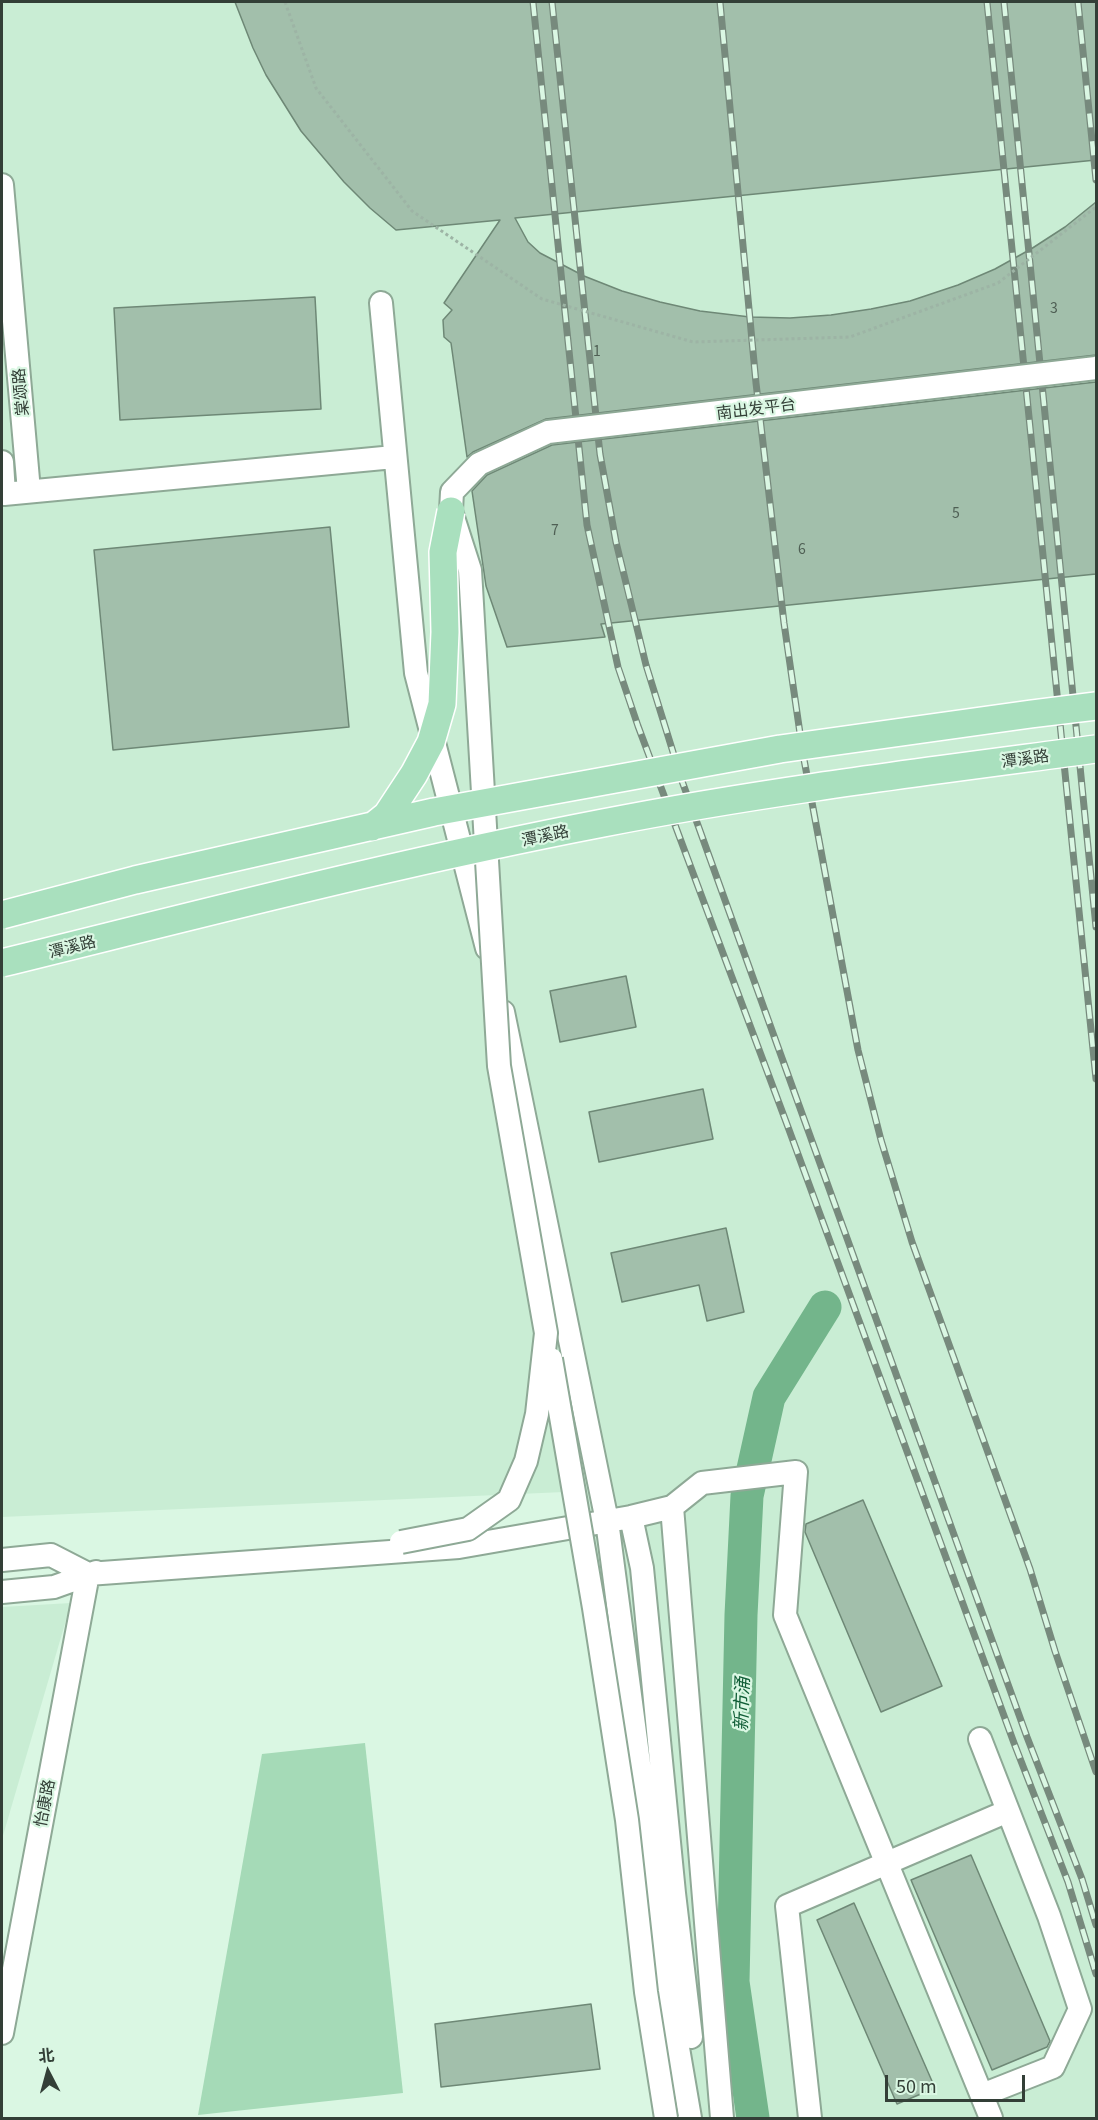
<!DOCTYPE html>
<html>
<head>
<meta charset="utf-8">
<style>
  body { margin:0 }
  #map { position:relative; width:1098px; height:2120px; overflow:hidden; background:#daf7e3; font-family:Georgia,"Noto Sans SC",serif }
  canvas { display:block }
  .frame { position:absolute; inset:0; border:3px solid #333f37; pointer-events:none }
  .north { position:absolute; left:18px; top:2042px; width:60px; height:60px; -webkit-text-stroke:4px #daf7e3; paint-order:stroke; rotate:354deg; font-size:16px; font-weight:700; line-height:24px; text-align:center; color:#333f37 }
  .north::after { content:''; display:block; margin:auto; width:21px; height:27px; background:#333f37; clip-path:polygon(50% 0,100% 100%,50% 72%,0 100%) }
  .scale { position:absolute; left:885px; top:2075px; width:140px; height:27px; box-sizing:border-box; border:3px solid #333f37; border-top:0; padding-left:8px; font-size:18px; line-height:21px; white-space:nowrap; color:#333f37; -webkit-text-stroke:4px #daf7e3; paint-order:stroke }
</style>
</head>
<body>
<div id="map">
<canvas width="1098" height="2120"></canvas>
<div class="frame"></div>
<div class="north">北</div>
<div class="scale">50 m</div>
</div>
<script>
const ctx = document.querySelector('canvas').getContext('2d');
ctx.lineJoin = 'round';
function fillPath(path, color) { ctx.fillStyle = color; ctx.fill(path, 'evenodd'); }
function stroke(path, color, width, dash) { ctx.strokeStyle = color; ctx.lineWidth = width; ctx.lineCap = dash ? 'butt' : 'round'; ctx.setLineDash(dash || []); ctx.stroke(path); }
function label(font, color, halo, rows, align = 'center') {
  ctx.font = font + ' Georgia,"Noto Sans SC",serif'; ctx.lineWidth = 4.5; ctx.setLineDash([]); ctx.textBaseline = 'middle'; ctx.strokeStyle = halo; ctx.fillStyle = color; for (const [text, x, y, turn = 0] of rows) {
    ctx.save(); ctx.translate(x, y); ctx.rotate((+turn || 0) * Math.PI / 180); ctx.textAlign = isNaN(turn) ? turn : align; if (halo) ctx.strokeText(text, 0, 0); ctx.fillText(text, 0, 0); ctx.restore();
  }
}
const built = new Path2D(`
  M2 2H1096V2118H673L564 1492 2 1517Z
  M71 1603 2 1839V1607Z`);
const green = new Path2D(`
  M365 1743 403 2093 198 2115 262 1754Z`);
const river = new Path2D(`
  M753 2118 733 1982 741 1615 747 1496 769 1397 825 1307`);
const building = new Path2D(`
  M235 2H1096V160L515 218 528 242 540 253 584 276 622 291 660 302 700 311 750 317 790 318 831 315 871 309 910 301 958 285 995 269 1031 249 1065 227 1096 202V355L546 419 473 452 467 457 451 343 444 337 443 320 452 310 444 303 500 220 396 230 370 208 344 182 301 131 266 75 253 48Z
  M315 297 321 409 120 420 114 308Z
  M1096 382V574L601 624 605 637 507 647 486 586 472 491 487 475 552 445Z
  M330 527 349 727 113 750 94 550Z
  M626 976 636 1027 560 1042 550 991Z
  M703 1089 713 1139 599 1162 589 1112Z
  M726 1228 744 1312 707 1321 699 1285 622 1302 611 1253Z
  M863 1500 942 1686 881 1712 805 1532 806 1524Z
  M971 1855 1050 2041 1047 2047 992 2070 911 1880Z
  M854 1903 935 2088 897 2104 817 1920Z
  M591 2004 600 2069 441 2087 435 2024Z`);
const minor = new Path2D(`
  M2 185 29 491
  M381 303 416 673 487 948
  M2 462 4 494 394 457
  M503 1012 607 1521 672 2013 690 2118
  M672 1507 722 2118
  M631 1517 642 1568 674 1893 691 2037
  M2 1560 51 1555 88 1574 459 1547 631 1517 672 1507 702 1483 796 1472 785 1615 991 2118
  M2 1592 54 1587 96 1572
  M980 1739 1049 1916 1080 2009 1053 2067 982 2095
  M2 2033 88 1574
  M810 2118 787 1906 1008 1811`);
const rail = new Path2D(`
  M533 2 587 525 618 667 638 726 788 1127 1014 1743 1068 1882 1096 1974
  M552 2 600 454 616 542 646 665 682 781 1027 1737 1082 1879 1096 1925
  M720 2 756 383 784 623 803 754 858 1050 881 1140 912 1242 1030 1569 1055 1651 1096 1772
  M987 2 1096 1079
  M1004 2 1096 927
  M1078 2 1096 180`);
const pathBridge = new Path2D(`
  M285 2 316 88 412 211 542 299 693 342 850 337 998 283 1096 207`);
const minorBridge = new Path2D(`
  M551 1359 594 1608 627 1820 646 1992 666 2118
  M401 1542 468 1529 509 1500 526 1461 537 1414 546 1333 499 1066 470 570 451 511 452 492 479 464 548 432 1096 368`);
const majorBridge = new Path2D(`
  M372 827 387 815 414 774 431 742 442 704 445 632 443 552 451 511
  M2 915 135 880 434 812 780 749 1031 714 1096 706
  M2 963C201 914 400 862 603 823 766 791 931 771 1096 749`);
const numberNames = [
  ["3",1054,308],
  ["1",597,351],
  ["5",956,513],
  ["7",555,530],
  ["6",802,549]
];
const streetNames = [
  ["棠颂路",20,392,-95],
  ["南出发平台",756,408,-7],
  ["潭溪路",1025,758,-8],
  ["潭溪路",545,835,-12],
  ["潭溪路",72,946,-14],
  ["怡康路",44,1803,-79]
];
const waterNames = [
  ["新市涌",741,1704,-88]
];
fillPath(built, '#c9edd4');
fillPath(green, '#a5dab7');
stroke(river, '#73b58b', 33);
fillPath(building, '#a2bfab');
stroke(building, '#6e8876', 1.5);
stroke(minor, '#8ea996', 26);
stroke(minor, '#fff', 22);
stroke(rail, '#778a7d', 7);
stroke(rail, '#daf7e3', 4.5, [14]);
stroke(minorBridge, '#8ea996', 26, []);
stroke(majorBridge, '#fff', 30, []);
stroke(pathBridge, '#9db4a5', 3, [3, 3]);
stroke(minorBridge, '#fff', 22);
stroke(majorBridge, '#a9e0be', 27);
label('14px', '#4f5f54', null, numberNames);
label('16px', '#333f37', '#daf7e3', streetNames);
label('italic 18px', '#115e37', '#daf7e3', waterNames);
</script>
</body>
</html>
